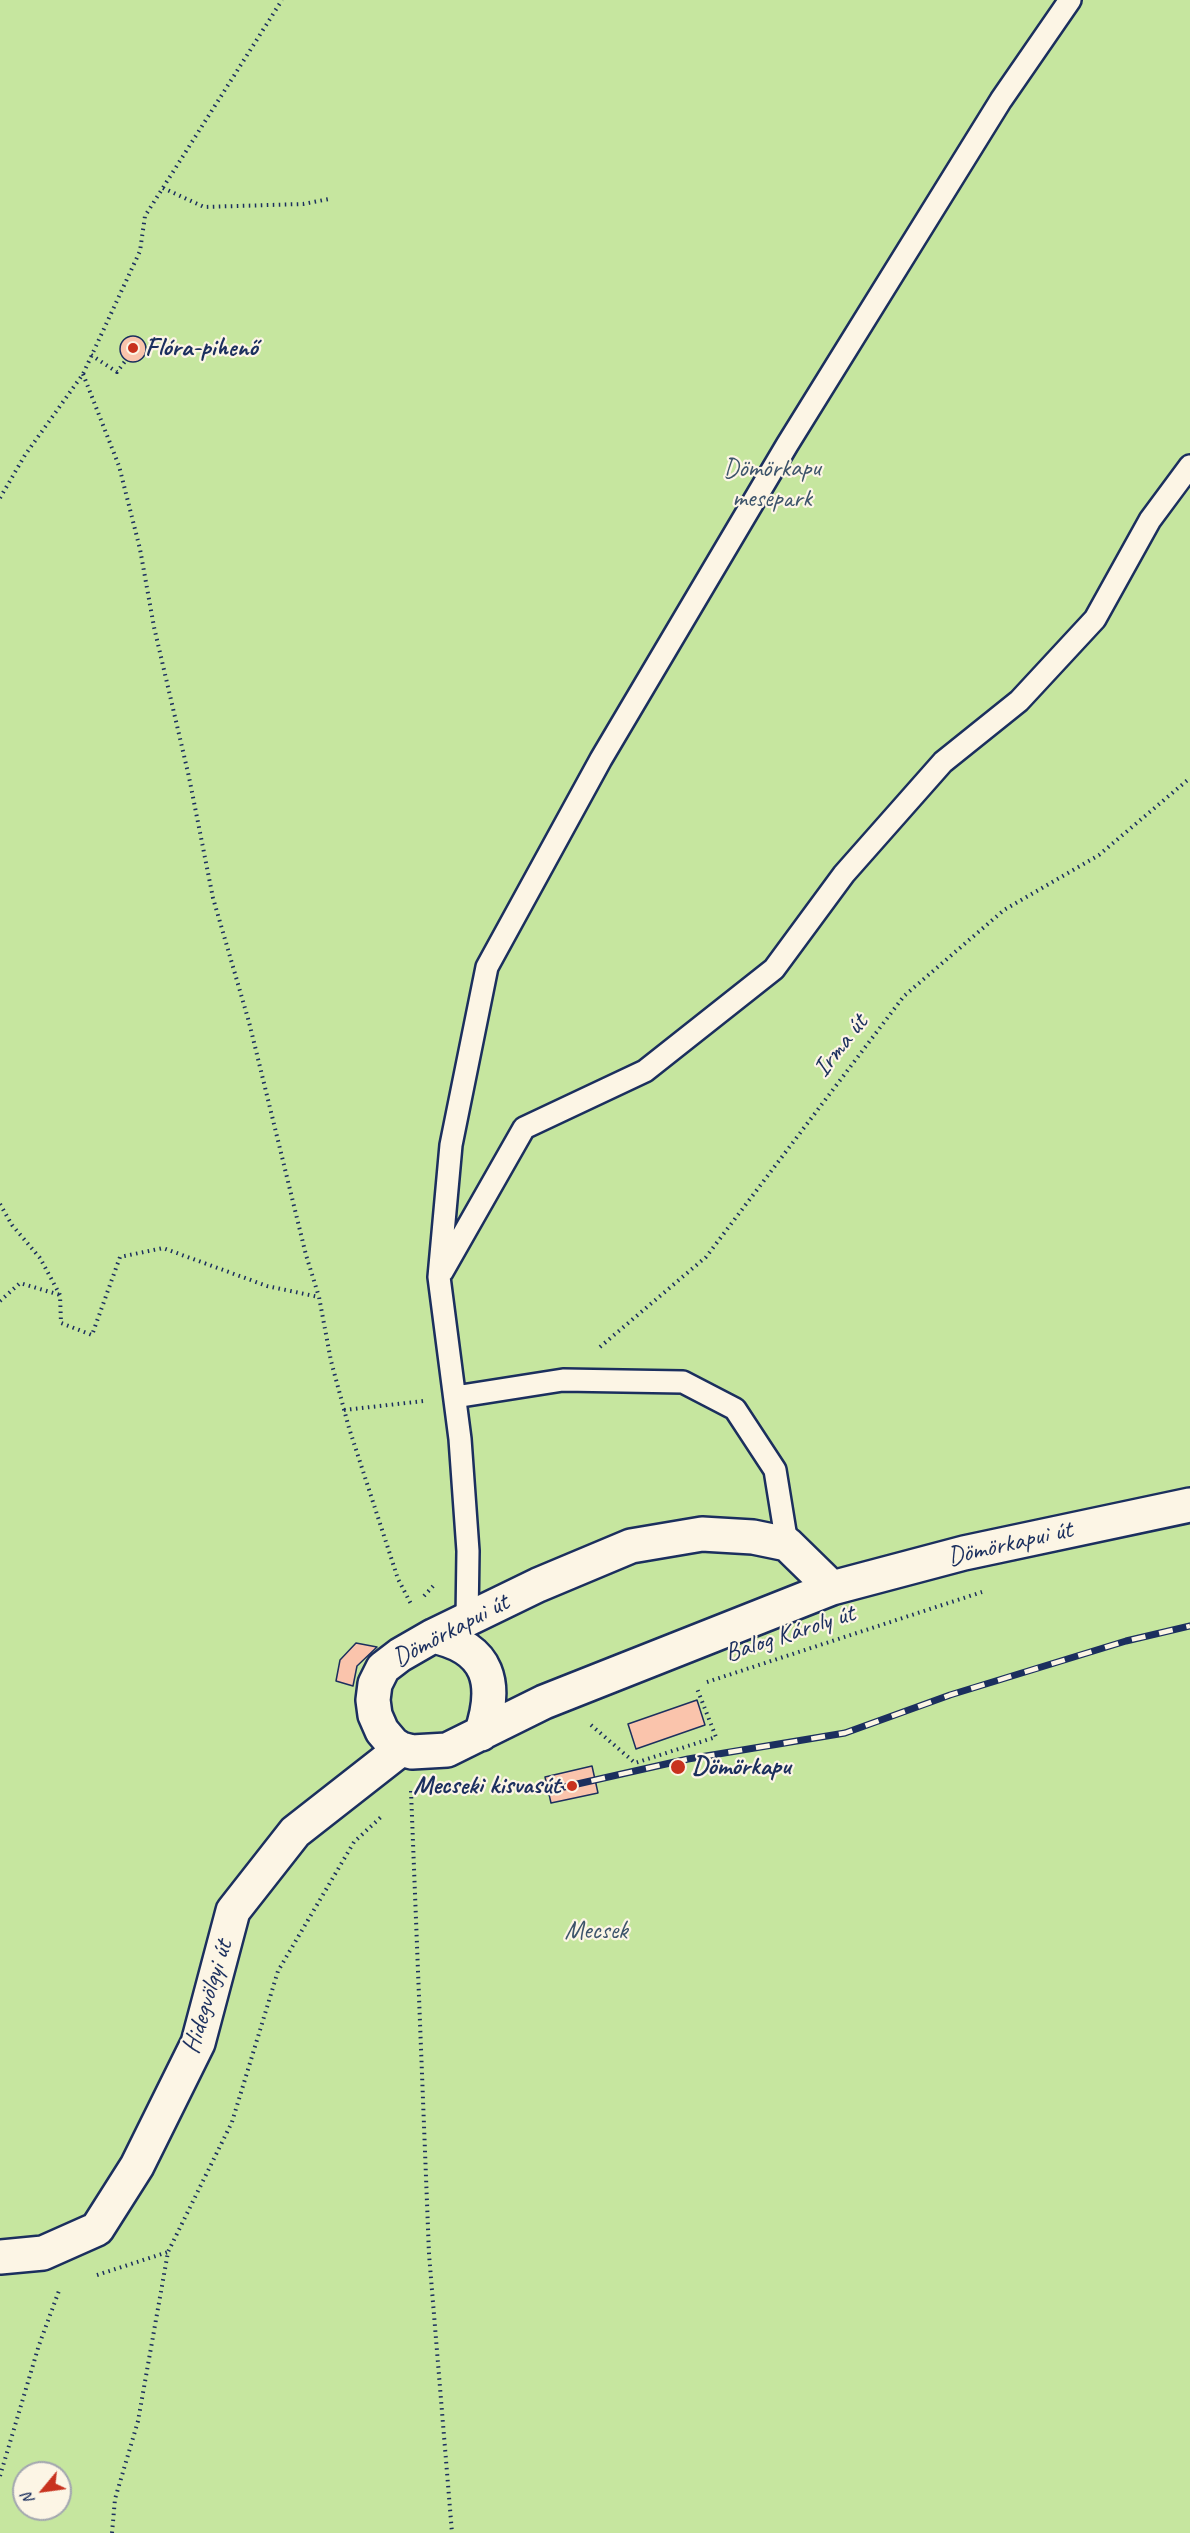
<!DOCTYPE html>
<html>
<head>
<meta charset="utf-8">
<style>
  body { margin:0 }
  #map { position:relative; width:1190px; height:2533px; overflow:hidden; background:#fcf5e5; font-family:Caveat,sans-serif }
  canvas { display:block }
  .north { position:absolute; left:12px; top:2461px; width:60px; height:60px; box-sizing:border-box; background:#fcf5e5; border:2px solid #a2a6af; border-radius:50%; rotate:241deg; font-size:16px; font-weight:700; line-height:24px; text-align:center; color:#1b2f5e }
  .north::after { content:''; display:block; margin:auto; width:21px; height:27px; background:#c8321e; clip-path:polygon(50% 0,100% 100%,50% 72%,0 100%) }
</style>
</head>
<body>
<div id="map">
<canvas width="1190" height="2533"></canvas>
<div class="north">N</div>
</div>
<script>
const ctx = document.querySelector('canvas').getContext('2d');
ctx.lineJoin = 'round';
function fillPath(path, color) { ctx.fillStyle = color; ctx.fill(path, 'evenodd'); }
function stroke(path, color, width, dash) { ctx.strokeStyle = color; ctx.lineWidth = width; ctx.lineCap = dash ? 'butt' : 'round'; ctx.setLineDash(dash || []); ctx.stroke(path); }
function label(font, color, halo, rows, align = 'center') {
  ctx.font = font + ' Caveat,sans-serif'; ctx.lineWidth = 4.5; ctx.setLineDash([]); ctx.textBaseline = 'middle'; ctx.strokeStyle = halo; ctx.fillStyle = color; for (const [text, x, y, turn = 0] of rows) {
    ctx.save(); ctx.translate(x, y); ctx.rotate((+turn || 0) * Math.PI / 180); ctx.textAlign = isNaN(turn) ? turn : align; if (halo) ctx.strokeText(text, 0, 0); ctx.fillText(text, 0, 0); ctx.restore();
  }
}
const green = new Path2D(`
  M0 0H1190V2533H0ZM24 2473H60V2509H24Z`);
const building = new Path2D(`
  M120 349a13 13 0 1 1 26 0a13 13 0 1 1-26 0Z
  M356 1643 377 1647 357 1666 353 1686 336 1681 340 1660Z
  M697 1700 705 1725 636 1749 628 1724Z
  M592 1766 598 1793 551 1803 545 1777Z`);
const path = new Path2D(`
  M163 188 204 207 303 204 329 199
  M91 355 117 372 126 360
  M83 374 119 466 140 549 154 627 189 777 213 898 249 1022 306 1255 319 1297
  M0 498 25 455 83 374 140 251 145 216 282 0
  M0 1204 12 1225 40 1258 60 1295 61 1323 92 1335 120 1257 163 1248 267 1286 319 1297 331 1361 349 1428 398 1579 411 1604
  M0 1301 20 1283 60 1295
  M600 1347 706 1257 904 996 1004 910 1099 855 1190 778
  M344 1410 424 1401
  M424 1596 435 1584
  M707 1682 982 1592
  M591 1725 635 1763 716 1737 696 1686
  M411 1791 429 2254 452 2533
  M97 2275 168 2252
  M0 2476 39 2345 60 2288
  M112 2533 115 2499 138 2421 168 2252 232 2122 278 1971 354 1842 381 1817`);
const service = new Path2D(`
  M442 1272 524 1128 645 1071 774 969 844 874 943 762 1019 701 1095 619 1150 520 1190 466
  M455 1397 563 1380 683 1382 735 1409 775 1470 787 1544
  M467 1620 468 1551 460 1439 439 1277 451 1145 487 967 601 759 787 445 1001 100 1070 0`);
const minor = new Path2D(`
  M832 1588 787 1544 753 1537 702 1534 631 1546 538 1585 433 1636 400 1655 383 1668 375 1684 373 1700 375 1715 382 1731 393 1744 401 1749 412 1752 447 1750 544 1702 832 1588 964 1553 1190 1505
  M433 1636C490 1648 498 1684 481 1734
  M0 2257 43 2253 97 2229 137 2166 198 2043 233 1911 295 1832 401 1749`);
const rail = new Path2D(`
  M564 1787 688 1759 845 1733 950 1695 1126 1641 1190 1626`);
const markers = [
  [133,348,6,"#c8321e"],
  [678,1767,8,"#c8321e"],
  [572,1786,6,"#c8321e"]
];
const poiNames = [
  ["Flóra-pihenő",145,348],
  ["Dömörkapu",692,1767],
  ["Mecseki kisvasút",560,1786,"right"]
];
const parkNames = [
  ["Dömörkapu",772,469],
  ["mesepark",772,499],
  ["Mecsek",596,1931]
];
const streetNames = [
  ["Irma út",841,1046,-52],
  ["Dömörkapui út",1010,1544,-13],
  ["Dömörkapui út",451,1631,-28],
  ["Balog Károly út",790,1634,-18],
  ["Hidegvölgyi út",208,1997,-73]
];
fillPath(green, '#c6e69f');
fillPath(building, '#fac4ac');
stroke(building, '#1b2f5e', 1.5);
stroke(service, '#1b2f5e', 26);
stroke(minor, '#1b2f5e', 38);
stroke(path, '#1b2f5e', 4, [1.5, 4.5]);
stroke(service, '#fcf5e5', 21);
stroke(minor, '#fcf5e5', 33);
stroke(rail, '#1b2f5e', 7);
stroke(rail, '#fcf5e5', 4.5, [14]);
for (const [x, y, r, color] of markers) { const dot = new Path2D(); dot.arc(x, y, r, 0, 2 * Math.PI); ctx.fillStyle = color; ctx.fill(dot); stroke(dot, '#fcf5e5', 2); }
label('bold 26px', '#1b2f5e', '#fcf5e5', poiNames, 'left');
label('26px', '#3d546b', '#fcf5e5', parkNames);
label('26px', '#1b2f5e', '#fcf5e5', streetNames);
</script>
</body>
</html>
